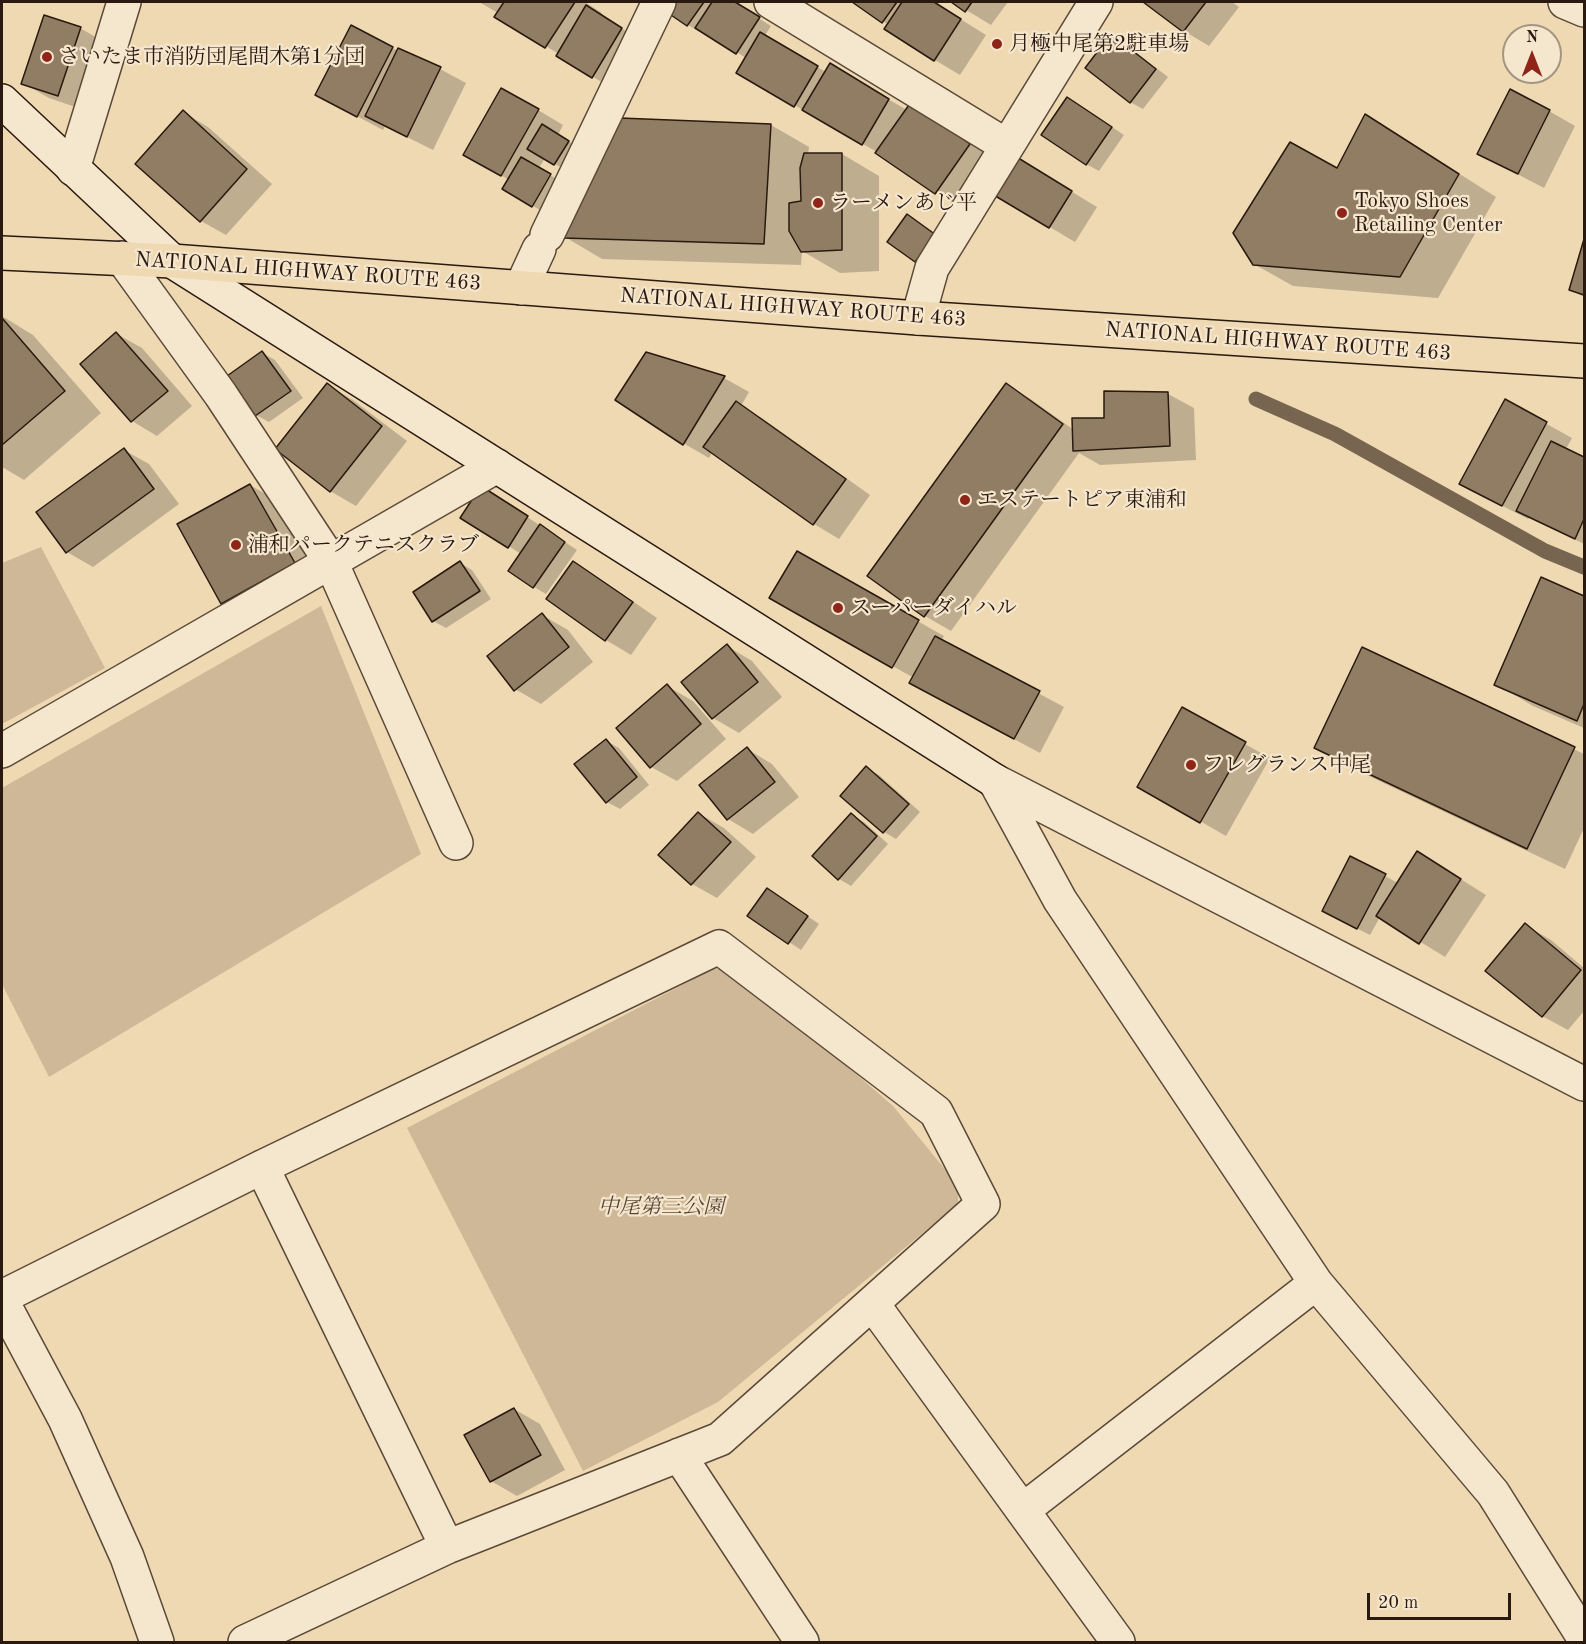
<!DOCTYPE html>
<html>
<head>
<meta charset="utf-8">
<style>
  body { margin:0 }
  #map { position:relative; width:1586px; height:1644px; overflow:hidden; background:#efd9b3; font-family:"Old Standard TT",serif }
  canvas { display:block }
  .frame { position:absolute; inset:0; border:3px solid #2a190f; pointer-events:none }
  .north { position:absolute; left:1502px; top:24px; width:60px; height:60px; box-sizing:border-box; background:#f5e6ce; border:2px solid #a49482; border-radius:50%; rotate:0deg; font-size:16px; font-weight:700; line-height:24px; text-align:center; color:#2a190f }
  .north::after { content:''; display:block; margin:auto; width:21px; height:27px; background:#8f2418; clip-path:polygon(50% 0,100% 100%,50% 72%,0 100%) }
  .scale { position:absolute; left:1367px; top:1593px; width:144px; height:27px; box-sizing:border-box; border:3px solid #2a190f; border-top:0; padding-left:8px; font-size:18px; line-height:21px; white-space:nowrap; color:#2a190f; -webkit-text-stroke:4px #f5e6ce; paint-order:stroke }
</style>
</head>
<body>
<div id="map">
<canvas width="1586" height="1644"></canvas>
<div class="frame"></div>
<div class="north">N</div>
<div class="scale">20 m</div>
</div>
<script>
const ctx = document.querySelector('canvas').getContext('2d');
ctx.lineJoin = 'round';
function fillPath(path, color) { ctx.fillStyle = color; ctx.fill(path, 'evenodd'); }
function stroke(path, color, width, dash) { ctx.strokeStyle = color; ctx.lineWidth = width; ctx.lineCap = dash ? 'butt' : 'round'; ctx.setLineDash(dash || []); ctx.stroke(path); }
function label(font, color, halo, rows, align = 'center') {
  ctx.font = font + ' "Old Standard TT","Noto Serif JP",serif'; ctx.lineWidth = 4.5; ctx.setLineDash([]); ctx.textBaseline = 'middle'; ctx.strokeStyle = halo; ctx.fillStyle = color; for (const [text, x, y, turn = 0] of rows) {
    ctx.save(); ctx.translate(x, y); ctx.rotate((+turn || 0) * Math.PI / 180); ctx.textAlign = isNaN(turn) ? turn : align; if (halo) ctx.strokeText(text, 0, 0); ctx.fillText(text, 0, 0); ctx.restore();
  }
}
const green = new Path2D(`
  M41 547 105 668 2 724V563Z
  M321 606 421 854 49 1077 2 984V788Z
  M734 968 893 1106 958 1185V1204L718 1402 583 1471 407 1128 713 969Z`);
const shadow = new Path2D(`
  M479 2H585L602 13 600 15 634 36 605 84 558 56 559 54 496 16 498 13Z
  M678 2H733L771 26 764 37 826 72 830 66 907 110 937 119 995 160 961 207 935 193 877 152 738 73 746 58 702 30 700 32 688 25 670 12Z
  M854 2H933L986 35 960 75 935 60 889 25Z
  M953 2H1008L991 25Z
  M1145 2H1232L1239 7 1209 46 1184 31Z
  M352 27 398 51 399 50 440 69 466 83 433 150 385 126 383 130 317 95Z
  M80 28 106 43 84 110 49 98 23 83Z
  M1111 36 1124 43 1168 77 1143 109 1130 102Z
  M1080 106 1124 135 1099 171 1086 164Z
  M538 110 563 125 558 135 581 149 567 171 545 158 539 168 563 183 545 213 504 189 509 180 465 154Z
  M1549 111 1575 126 1544 188 1479 154Z
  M183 112 208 127 272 184 226 235 201 221Z
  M1366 116 1403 138 1496 197 1438 298 1293 286 1254 264 1337 170Z
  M621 120 771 125 809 147 808 155 842 154 879 176V271L840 273 802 251 801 265 602 259 565 237Z
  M1041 173 1097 207 1075 242 994 194Z
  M1584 245V297L1571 290Z
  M2 316 33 335 101 413 24 480 2 467Z
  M117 334 142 348 192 406 157 436 132 421Z
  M262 353 275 360 303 398 269 422 256 415Z
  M647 354 724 378 749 392 741 406 762 418 870 495 839 539 814 524 712 452 709 458 683 443Z
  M327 385 353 400 407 441 356 506 330 491Z
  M1007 385 1032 400 1074 430 1106 419 1168 394 1194 408 1196 460 1100 465 1079 453 951 631 925 616 869 576Z
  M1505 401 1572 438 1566 449 1584 458V544L1530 517 1528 519 1487 498Z
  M124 450 149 464 179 504 93 567 67 552Z
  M250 485 276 500 319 578 248 618 223 603Z
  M494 495 577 550 546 594 534 587 521 554 463 517Z
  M797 553 944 636 941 641 1064 707 1040 753 937 698 914 678 771 598Z
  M460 563 472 570 491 599 446 628 433 621Z
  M574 563 599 578 657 618 631 655 606 640 548 599Z
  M1542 579 1584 597V728L1533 706 1496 684Z
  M542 615 568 630 593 662 541 704 515 689Z
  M727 646 752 661 782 697 739 733 713 718 683 682Z
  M1363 649 1584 754V828L1565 869 1354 769 1316 747Z
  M667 686 693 701 726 739 677 781 651 767Z
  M606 741 619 748 649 785 620 809 607 802Z
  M1245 744 1270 758 1226 836 1139 786Z
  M747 749 772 764 799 797 753 834 728 819Z
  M866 768 879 775 920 812 896 839 884 832Z
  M698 813 724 828 756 857 717 898 692 884Z
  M851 815 864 822 888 844 851 886 839 879Z
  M1351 858 1398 883 1443 868 1486 895 1445 957 1380 917 1370 935 1336 918Z
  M780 897 819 924 801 950 789 942Z
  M1525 925 1551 940 1584 968V1011L1568 1030 1542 1016Z
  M514 1409 540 1424 565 1470 517 1496 491 1481 466 1435Z`);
const stream = new Path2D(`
  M1256 399 1335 434 1545 551 1584 567`);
const building = new Path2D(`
  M504 2H575L545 48 494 17Z
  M676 2H704L687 26 668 13Z
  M712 2H735L760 17 736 54 695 28Z
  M852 2H897L882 23Z
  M902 2H934L961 19 934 61 884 29Z
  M951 2H972L965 12Z
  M1143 2H1206L1183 32Z
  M586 5 622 28 592 78 556 56Z
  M44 15 81 27 58 96 21 84Z
  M351 25 393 47 357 117 315 95Z
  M760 32 818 66 794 107 736 73Z
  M1111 34 1156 69 1130 103 1085 68Z
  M398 48 441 67 407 137 365 116Z
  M830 63 889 99 862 145 802 110Z
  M501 88 539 109 501 176 463 155Z
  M1510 89 1550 110 1518 174 1477 154Z
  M1067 97 1112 127 1086 165 1041 135Z
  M911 102 970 144 935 194 875 153Z
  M183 110 247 169 200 222 135 164Z
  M1365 114 1459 174 1400 277 1253 265 1233 233 1290 142 1337 168Z
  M620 118 771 124 764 244 563 238Z
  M542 124 569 141 554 165 527 149Z
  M804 153H842V250L801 252 789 231V203L801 201 800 168Z
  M1015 156 1072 191 1049 228 992 194Z
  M521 157 551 174 532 207 502 189Z
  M907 214 936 235 915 262 887 242Z
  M1584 239V295L1569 290Z
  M2 318 65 391 2 445Z
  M116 332 168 391 131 422 80 364Z
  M262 351 291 391 255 416 227 376Z
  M646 352 725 376 683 445 615 400Z
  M327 383 382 426 330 492 275 449Z
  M1006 383 1063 424 924 617 867 576Z
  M1104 391 1168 392 1170 446 1073 451 1072 418H1104Z
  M1505 399 1547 422 1502 506 1459 484Z
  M736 401 846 479 813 525 703 447Z
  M1551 441 1584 457V519L1575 539 1516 511Z
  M124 448 154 489 66 553 36 512Z
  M250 484 295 563 221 604 177 524Z
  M481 486 528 516 508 548 460 518Z
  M540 524 565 542 533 588 508 571Z
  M797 551 919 620 892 668 769 598Z
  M460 561 480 591 432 622 413 592Z
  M573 561 633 602 605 641 546 599Z
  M1541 577 1584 596V704L1577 721 1494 685Z
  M542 613 569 647 514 691 487 656Z
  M935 636 1040 691 1014 739 909 683Z
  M727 644 758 682 712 719 681 682Z
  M1362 647 1575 747 1527 849 1314 748Z
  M667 684 701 724 650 768 616 728Z
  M1182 707 1246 742 1200 823 1137 787Z
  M606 739 637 777 606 803 574 764Z
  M747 747 775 782 727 820 699 785Z
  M866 766 909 804 883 833 840 796Z
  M698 812 731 842 691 885 658 855Z
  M851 813 877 836 838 880 812 856Z
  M1417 851 1461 879 1419 944 1376 916Z
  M1350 856 1386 874 1357 929 1322 911Z
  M767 888 808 916 788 944 747 916Z
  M1525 923 1581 970 1542 1017 1485 971Z
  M514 1408 541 1455 490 1482 464 1435Z`);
const street = new Path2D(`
  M771 2 1007 146
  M1565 2 1584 10
  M73 169 124 2
  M547 235 659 2
  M122 258 221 395 331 562 456 843
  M521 288 539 249
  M918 318 932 268 1096 2
  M2 751 497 466
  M995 781 1060 900 1316 1283 1493 1493 1584 1638
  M995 781 1584 1084
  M262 1167 447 1547
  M2 1297 262 1167 719 947 936 1112 983 1204 720 1439 447 1547 245 1642
  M2 1301 65 1419 127 1557 157 1642
  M872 1303 1118 1642
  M679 1455 802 1642
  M1023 1510 1316 1283`);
const secondary = new Path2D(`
  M2 101 172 261 995 781`);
const highway = new Path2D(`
  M2 253 172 261 918 318 1584 361`);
const markers = [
  [997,44,6,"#8f2418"],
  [47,57,6,"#8f2418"],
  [818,203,6,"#8f2418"],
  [1342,213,6,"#8f2418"],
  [965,500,6,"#8f2418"],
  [236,545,6,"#8f2418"],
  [838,608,6,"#8f2418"],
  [1191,765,6,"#8f2418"]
];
const poiNames = [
  ["月極中尾第2駐車場",1009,44],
  ["さいたま市消防団尾間木第1分団",59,57],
  ["Tokyo Shoes",1354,201],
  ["Retailing Center",1354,225],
  ["ラーメンあじ平",830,203],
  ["エステートピア東浦和",977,500],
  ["浦和パークテニスクラブ",248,545],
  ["スーパーダイハル",850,608],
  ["フレグランス中尾",1203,765]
];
const streetNames = [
  ["NATIONAL HIGHWAY ROUTE 463",308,272,4],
  ["NATIONAL HIGHWAY ROUTE 463",793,308,4],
  ["NATIONAL HIGHWAY ROUTE 463",1278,342,4]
];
const parkNames = [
  ["中尾第三公園",661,1207]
];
fillPath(green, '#ceb897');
fillPath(shadow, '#0003');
stroke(stream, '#786550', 15);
fillPath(building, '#907d64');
stroke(building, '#2a190f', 1.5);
stroke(street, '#5b4938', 36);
stroke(secondary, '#2a190f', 36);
stroke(highway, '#2a190f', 36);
stroke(street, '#f5e6ce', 33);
stroke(secondary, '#f5e6ce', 33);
stroke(highway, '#efd9b3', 33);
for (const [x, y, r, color] of markers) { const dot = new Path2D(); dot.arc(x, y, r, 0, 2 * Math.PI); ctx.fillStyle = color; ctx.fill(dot); stroke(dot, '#f5e6ce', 2); }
label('21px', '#2a190f', '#f5e6ce', poiNames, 'left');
label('21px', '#2a190f', '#f5e6ce', streetNames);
label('italic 21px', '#5b4938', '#f5e6ce', parkNames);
</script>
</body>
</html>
